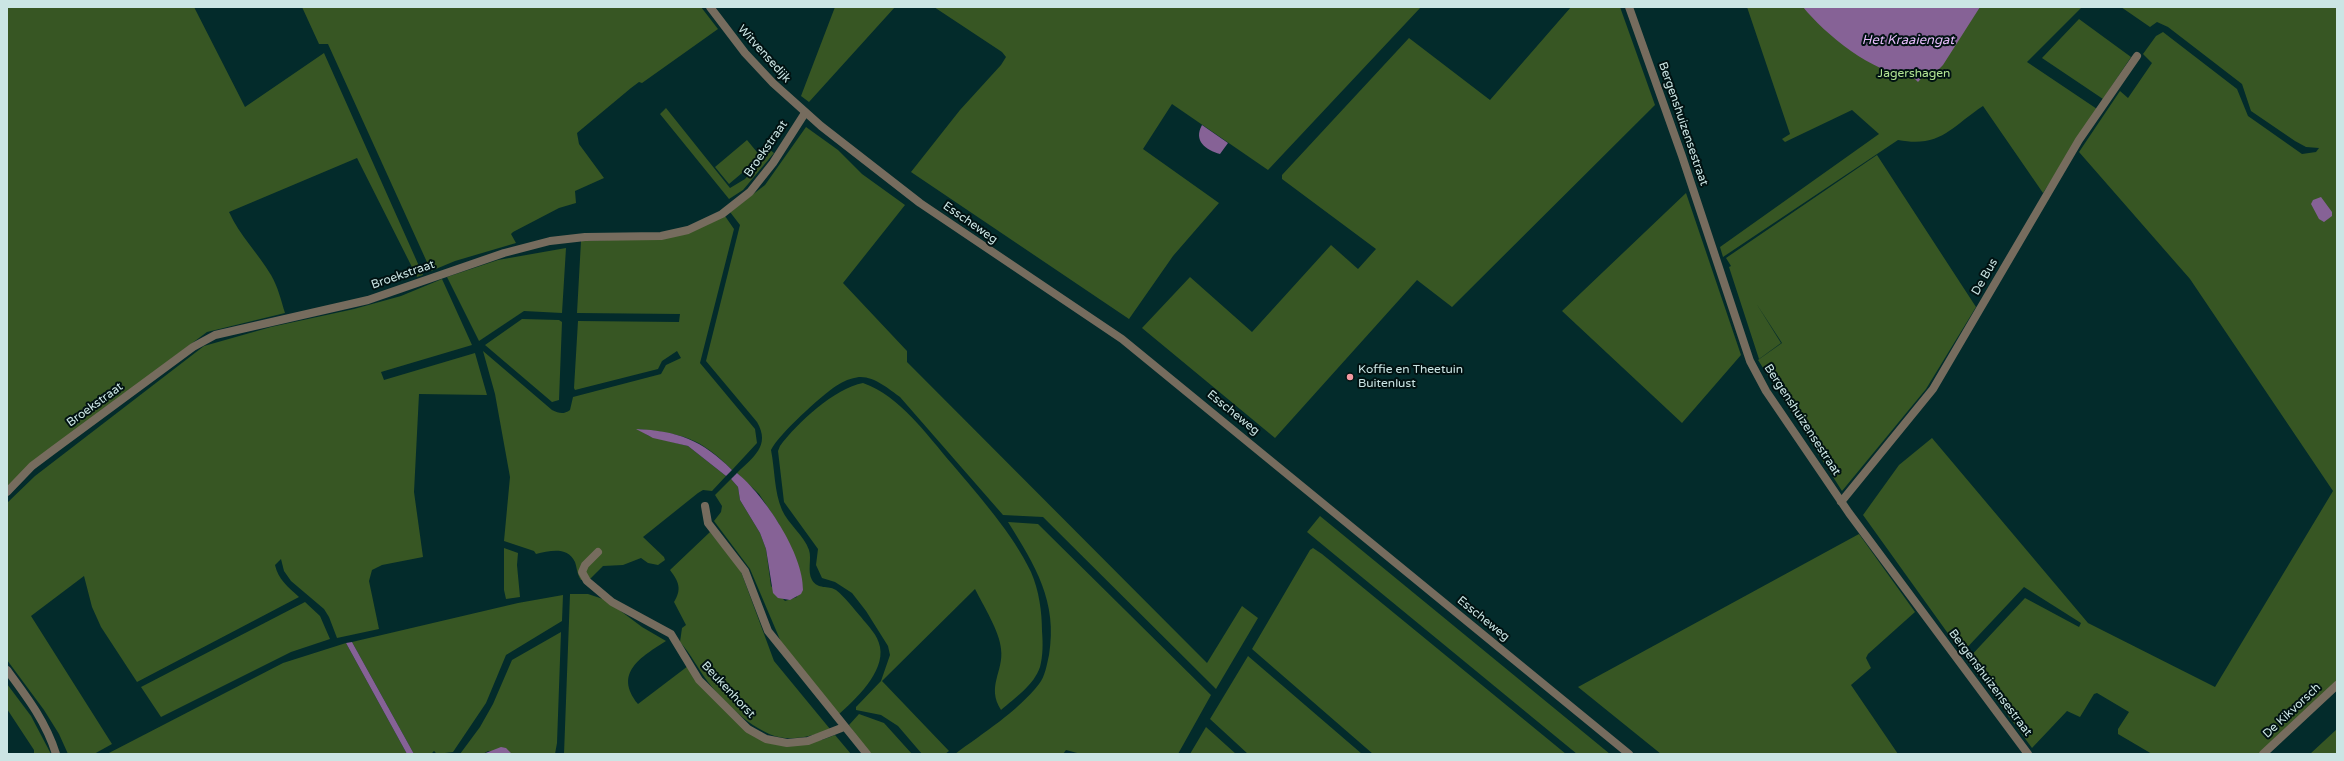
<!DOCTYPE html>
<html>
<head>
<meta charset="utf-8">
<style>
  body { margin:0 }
  #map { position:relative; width:2344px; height:761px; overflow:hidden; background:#032b2b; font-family:"Varela Round",sans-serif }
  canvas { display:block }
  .frame { position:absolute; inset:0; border:8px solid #cbe5e4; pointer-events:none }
</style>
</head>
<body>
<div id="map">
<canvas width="2344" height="761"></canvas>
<div class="frame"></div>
</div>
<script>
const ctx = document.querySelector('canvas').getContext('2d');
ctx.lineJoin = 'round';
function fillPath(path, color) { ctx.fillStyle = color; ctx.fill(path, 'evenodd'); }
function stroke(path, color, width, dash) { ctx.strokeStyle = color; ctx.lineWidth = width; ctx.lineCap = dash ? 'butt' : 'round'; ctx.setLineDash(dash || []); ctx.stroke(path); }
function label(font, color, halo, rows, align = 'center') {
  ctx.font = font + ' "Varela Round",sans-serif'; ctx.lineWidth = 4; ctx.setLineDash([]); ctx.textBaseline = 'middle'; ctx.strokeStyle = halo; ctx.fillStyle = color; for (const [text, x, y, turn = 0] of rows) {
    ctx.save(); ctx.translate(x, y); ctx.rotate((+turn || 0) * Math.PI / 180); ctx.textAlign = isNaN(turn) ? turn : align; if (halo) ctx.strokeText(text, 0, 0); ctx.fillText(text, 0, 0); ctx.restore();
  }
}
const green = new Path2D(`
  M7 7H194L245 107 324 53 423 275 417 277 357 158 229 212C240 236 258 253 271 275 278 287 281 300 285 313L207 332 84 424 7 488Z
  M302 7H701L718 29 642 83 639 82 631 88 577 133 579 144 604 178 575 191 576 203 559 208 513 232 511 234 516 243 455 261 431 271 328 44H319Z
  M835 7H895L809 102 801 96Z
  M934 7H1421L1268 170 1172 104 1143 149 1219 203 1173 256 1129 319 911 172 960 110 1001 65 1006 57 1002 52Z
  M1571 7H1620L1655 105 1452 307 1417 280 1275 438 1142 328 1190 277 1252 332 1331 245 1358 269 1376 249 1282 179V175L1409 38 1490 100Z
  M1747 7H2082L2027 62 2097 109 2043 193 1983 106C1951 127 1941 148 1898 140L1723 257 1720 247 1879 134 1852 110 1785 142 1782 139 1790 134Z
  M2121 7H2337V681L2258 754H2152L2118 734V729L2129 712 2097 693 2094 694 2080 717 2067 711 2032 748 1967 660 2025 598 2079 627 2081 623 2024 587 1962 653 1863 515 1899 465 1932 438 2088 623 2215 687 2333 491 2190 279 2079 152 2120 91 2128 98 2152 63 2143 54 2156 36 2163 32 2237 89 2248 116 2302 154 2316 152 2319 148 2306 147 2295 141 2251 111 2242 84 2168 27 2157 22 2150 27Z
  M2079 19 2131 57 2103 99 2042 58Z
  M666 108 730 188 745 179 770 150 774 153 743 190 729 199 660 114Z
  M806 127 838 150 862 174 905 205 843 283 907 351V362L1207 663 1242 606 1258 618 1216 689 1043 517 1003 515 900 397C889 389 874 376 859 377 851 378 843 381 836 386 822 395 778 435 771 450 775 470 774 491 782 510 788 524 804 535 809 550 812 559 807 571 812 580 818 590 828 585 836 590 845 597 853 608 861 617 868 626 878 635 880 647 885 672 855 700 838 715L784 649 750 569 714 521 721 512 722 506 715 495 731 479 738 487 740 500 760 533 766 549 771 586 785 601 797 597 779 524 759 494 737 473C753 457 771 446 757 422L706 361 740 225 730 212 765 185Z
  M747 140 761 157 729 184 715 167Z
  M1877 155 1976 307 1926 389 1842 491 1758 360 1782 343 1756 303 1781 343 1759 359 1729 267 1731 266 1726 258Z
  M1686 193 1741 355 1682 423 1562 311Z
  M725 216 734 229 700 363 755 429 757 443 732 470C700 437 682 434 638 429L649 436 688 446 726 476 712 491 703 490 698 493 643 537 664 557 665 560 658 565 648 563 641 558 623 565 603 566 590 579 581 580C577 574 577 568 575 562 567 546 550 551 536 554L534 551 504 541 510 477 495 394 483 351 552 410C559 413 563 415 570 410L573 397 661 374 666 365 681 358 677 351 662 361 658 369 575 390 574 388 578 321 679 322 680 314 577 313 581 241 666 238Z
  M566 248 562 313 524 311 479 341 447 277 498 260Z
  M442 279 472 345 381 372 384 380 475 353 487 395 419 394 414 492 423 557 382 565 372 570 369 581 379 629 337 638 329 617 324 609 291 581 284 571 281 559 275 565C278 579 288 587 299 597L137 682 101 627 92 607 84 576 31 616 112 744 94 754H68L59 734 44 710 7 660V503L35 476 204 346 271 327 354 309 401 296Z
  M522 319 559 320 562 322 559 400 552 402 485 345Z
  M863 383C900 396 927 435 952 464 979 496 1013 534 1031 572 1039 590 1042 612 1042 631 1043 643 1043 656 1040 667 1034 685 1015 698 1001 710 986 686 1004 672 1001 649 1000 632 983 605 975 589L882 681 949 751 945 754H922L898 726 881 715 856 710V707L881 681 890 655 888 646 866 611 852 593 835 582 822 578 816 565 818 549 784 502 778 451 780 446C797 423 835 388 863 383Z
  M1320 516 1610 754H1577L1307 532Z
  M1008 522 1038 524 1211 695 1178 754H1081L1066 750 1063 754H955C983 733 1017 712 1039 684 1045 677 1047 664 1049 655 1058 602 1035 565 1008 522Z
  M710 532 740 569 774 661 830 729C817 735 800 739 785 738 758 736 724 703 708 682 698 669 691 654 680 642L682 628 686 625 674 602C682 589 679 582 670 570Z
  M1859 534 1915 612 1868 654 1866 658 1871 668 1851 685 1898 754H1661L1578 687Z
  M504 548 518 553 517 565 520 597 506 599 504 590Z
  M1313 548 1322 554 1566 754H1373L1252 649 1310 550Z
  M570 594H588L606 600 642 627 666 641C641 657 613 673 638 704L688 666 693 676 769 742 822 740 835 735 851 754H564Z
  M563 595 562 621 506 655 486 703 453 752 437 754 434 751 431 754H414L352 642 518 603Z
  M305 602 320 616 330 639 291 652 161 717 141 687Z
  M561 632 557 743 555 754H512L488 751 483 754H460L480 727 493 704 512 660Z
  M346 643 407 754H107L283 663Z
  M1248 656 1362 754H1248L1210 719Z
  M7 684 31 716 51 754H34V750L7 709Z
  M859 714 884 723 912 754H869L849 725Z
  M1206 727 1236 754H1190Z
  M2337 729V754H2310Z`);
const water = new Path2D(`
  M1803 7H1980L1943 65 1938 70C1928 67 1924 76 1918 82L1911 75C1875 76 1825 34 1803 7Z
  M1202 125 1228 143 1220 154C1206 150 1193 141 1202 125Z
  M2321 197 2332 212V216L2324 222 2319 219 2311 204 2313 200Z
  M636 429C678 431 702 440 732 470L726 476 688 446 653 438Z
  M737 473C764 495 804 554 803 590L801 594 790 600 778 598 773 593 766 549 760 533 740 500 738 487 731 479Z
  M352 642 414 754H407L346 643Z
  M501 747 506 748 512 754H483Z`);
const minor = new Path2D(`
  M1629 7 1682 156 1750 361 1766 391 1849 513 2028 754
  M7 492 32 466 52 451 193 347 215 335 368 300 504 253 550 241 585 237 661 236 688 230 722 214 750 192 773 163 805 113
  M1841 502 1933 389 2079 140 2137 56
  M705 506 708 523 745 571 768 631 867 754
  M598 552 585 565 582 572 587 581 612 602 671 634 699 680 748 729 766 739 787 743 808 741 844 727
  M7 670C27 697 46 722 56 754
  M2263 754 2337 685`);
const tertiary = new Path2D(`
  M710 7 745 53 773 83 821 126 920 203 1122 339 1629 754`);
const markers = [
  [1350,377,4,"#f49aa2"]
];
const streetNames = [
  ["Witvensedijk",764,54,48],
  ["Bergenshuizensestraat",1683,124,71],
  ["Broekstraat",766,149,-55],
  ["Esscheweg",970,223,35],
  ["Broekstraat",403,275,-19],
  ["De Bus",1985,277,-60],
  ["Broekstraat",95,405,-36],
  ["Esscheweg",1233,413,39],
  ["Bergenshuizensestraat",1802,420,57],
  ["Esscheweg",1483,619,39],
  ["Bergenshuizensestraat",1990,683,53],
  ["Beukenhorst",728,690,47],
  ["De Kikvorsch",2292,711,-43]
];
const parkNames = [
  ["Jagershagen",1914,74]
];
const poiNames = [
  ["Koffie en Theetuin",1358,370],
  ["Buitenlust",1358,384]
];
const waterNames = [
  ["Het Kraaiengat",1908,41]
];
fillPath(green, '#375623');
fillPath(water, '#866296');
stroke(minor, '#766c5e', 8);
stroke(tertiary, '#766c5e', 8);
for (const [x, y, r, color] of markers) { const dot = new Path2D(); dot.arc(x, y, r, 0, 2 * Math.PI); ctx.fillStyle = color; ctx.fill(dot); stroke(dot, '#011212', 1.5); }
label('12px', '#cbe5e4', '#011212', streetNames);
label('12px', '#b2e594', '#011212', parkNames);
label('12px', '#cbe5e4', '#011212', poiNames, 'left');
label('italic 13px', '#e5bbf9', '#011212', waterNames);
</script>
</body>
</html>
